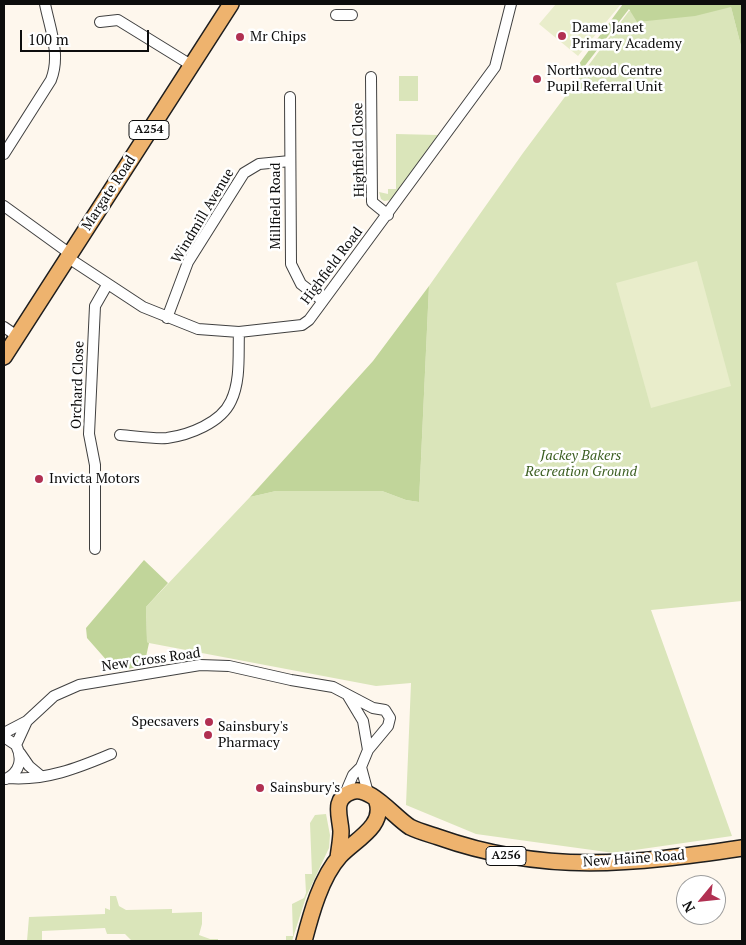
<!DOCTYPE html>
<html>
<head>
<meta charset="utf-8">
<style>
  body { margin:0 }
  #map { position:relative; width:746px; height:945px; overflow:hidden; background:#fef7ed; font-family:"PT Serif",serif }
  canvas { display:block }
  .frame { position:absolute; inset:0; border:5px solid #0d0d0d; pointer-events:none }
  .north { position:absolute; left:676px; top:875px; width:50px; height:50px; box-sizing:border-box; background:#fff; border:1px solid #9e9e9e; border-radius:50%; rotate:242deg; font-size:14px; font-weight:700; line-height:20px; text-align:center; color:#0d0d0d }
  .north::after { content:''; display:block; margin:auto; width:18px; height:22px; background:#b13052; clip-path:polygon(50% 0,100% 100%,50% 72%,0 100%) }
  .scale { position:absolute; left:20px; top:30px; width:129px; height:22px; box-sizing:border-box; border:2px solid #0d0d0d; border-top:0; padding-left:6px; font-size:15px; line-height:18px; white-space:nowrap; color:#0d0d0d; -webkit-text-stroke:4px #fff; paint-order:stroke }
</style>
</head>
<body>
<div id="map">
<canvas width="746" height="945"></canvas>
<div class="frame"></div>
<div class="north">N</div>
<div class="scale">100 m</div>
</div>
<script>
const ctx = document.querySelector('canvas').getContext('2d');
ctx.lineJoin = 'round';
function fillPath(path, color) { ctx.fillStyle = color; ctx.fill(path, 'evenodd'); }
function stroke(path, color, width, dash) { ctx.strokeStyle = color; ctx.lineWidth = width; ctx.lineCap = dash ? 'butt' : 'round'; ctx.setLineDash(dash || []); ctx.stroke(path); }
function label(font, color, halo, rows, align = 'center') {
  ctx.font = font + ' "PT Serif",serif'; ctx.lineWidth = 5; ctx.setLineDash([]); ctx.textBaseline = 'middle'; ctx.strokeStyle = halo; ctx.fillStyle = color; for (const [text, x, y, turn = 0] of rows) {
    ctx.save(); ctx.translate(x, y); ctx.rotate((+turn || 0) * Math.PI / 180); ctx.textAlign = isNaN(turn) ? turn : align; if (halo) ctx.strokeText(text, 0, 0); ctx.fillText(text, 0, 0); ctx.restore();
  }
}
const green = new Path2D(`
  M731 7 742 50V601L651 610 732 836 614 853 476 834 406 805 411 683 376 686 149 643 147 642 146 607 250 497 276 491H382L406 500 419 502 429 286 523 153 629 11Z
  M399 76H418V101H399Z
  M396 134 438 135 391 200 384 201 381 199 379 192 388 194V189H396Z
  M326 814 330 835 329 848 306 897 292 941H286V936H293L292 904 304 898 306 893 305 874H312L310 823 315 815Z
  M110 896H116L119 906 126 910 172 909V913L202 912V924L199 935 210 939H218V941H132L125 934H107L105 928 42 931V941H27L29 917 105 914V908L110 910Z`);
const forest = new Path2D(`
  M623 4H742V50L731 7 695 16 637 22 629 9 580 72 576 68Z
  M429 286 419 502 406 500 382 491H276L250 497 373 361Z
  M144 560 168 583 146 607 147 642 149 643 144 666 116 671 87 638 86 628Z`);
const pitch = new Path2D(`
  M556 4H621L578 56 539 24Z
  M697 261 731 386 651 408 616 283Z`);
const minor = new Path2D(`
  M336 15H352
  M100 22 118 20 191 65
  M371 77 372 202 388 215
  M290 97 291 264 301 284 323 301
  M4 154 51 80C61 55 50 29 45 4
  M4 206 69 253
  M67 257 143 307 198 329 239 332 302 325 309 320 323 301 495 67 511 4
  M167 318 188 262 244 173 259 164 290 161
  M4 327 17 336
  M120 435C135 436 152 439 167 438 189 435 221 423 231 401 241 380 238 354 239 332
  M95 549V465L89 434 95 306 107 285
  M348 696 363 721 368 750
  M4 733 27 721 54 696 79 685 200 665 229 666 291 680 333 687 373 708 385 710 390 718 388 726 368 750 361 767 353 775 344 796
  M4 737 16 745C23 759 20 772 6 779
  M16 745 27 721
  M20 753 29 766 41 776
  M361 767 368 793
  M8 778C45 781 78 768 111 754`);
const primary = new Path2D(`
  M4 357 231 4
  M338 858C339 849 341 840 341 831 340 816 332 799 351 792 369 784 394 817 410 827 418 831 429 834 438 837 545 875 634 864 742 848
  M304 941C311 914 321 877 340 856 355 840 385 826 377 802`);
const markers = [
  [562,36,5,"#b13052"],
  [240,37,5,"#b13052"],
  [537,79,5,"#b13052"],
  [39,479,5,"#b13052"],
  [209,722,5,"#b13052"],
  [208,735,5,"#b13052"],
  [260,788,5,"#b13052"]
];
const shields = [
  [149,130,40],
  [506,856,40]
];
const shieldNames = [
  ["A254",149,130],
  ["A256",506,856]
];
const poiNames = [
  ["Dame Janet",572,28],
  ["Primary Academy",572,44],
  ["Mr Chips",250,37],
  ["Northwood Centre",547,71],
  ["Pupil Referral Unit",547,87],
  ["Invicta Motors",49,479],
  ["Specsavers",199,722,"right"],
  ["Sainsbury's",218,727],
  ["Pharmacy",218,743],
  ["Sainsbury's",270,788]
];
const streetNames = [
  ["Highfield Close",359,150,-91],
  ["Margate Road",109,193,-57],
  ["Millfield Road",276,206,-90],
  ["Windmill Avenue",203,216,-59],
  ["Highfield Road",332,266,-53],
  ["Orchard Close",78,385,-88],
  ["New Cross Road",151,660,-8],
  ["New Haine Road",634,859,-4]
];
const parkNames = [
  ["Jackey Bakers",581,456],
  ["Recreation Ground",581,472]
];
fillPath(green, '#dae5ba');
fillPath(forest, '#c1d59a');
fillPath(pitch, '#e9edcb');
stroke(minor, '#404040', 12);
stroke(primary, '#1e1e1e', 18);
stroke(minor, '#fff', 10);
stroke(primary, '#eeb36e', 15);
for (const [x, y, r, color] of markers) { const dot = new Path2D(); dot.arc(x, y, r, 0, 2 * Math.PI); ctx.fillStyle = color; ctx.fill(dot); stroke(dot, '#fff', 2); }
for (const [x, y, w] of shields) { const box = new Path2D(); box.roundRect(x - w / 2, y - 9.5, w, 19, 4); ctx.fillStyle = '#fff'; ctx.fill(box); stroke(box, '#0d0d0d', 1); }
label('bold 12px', '#0d0d0d', null, shieldNames);
label('14px', '#0d0d0d', '#fff', poiNames, 'left');
label('14px', '#0d0d0d', '#fff', streetNames);
label('italic 14px', '#3c5f22', '#fff', parkNames);
</script>
</body>
</html>
